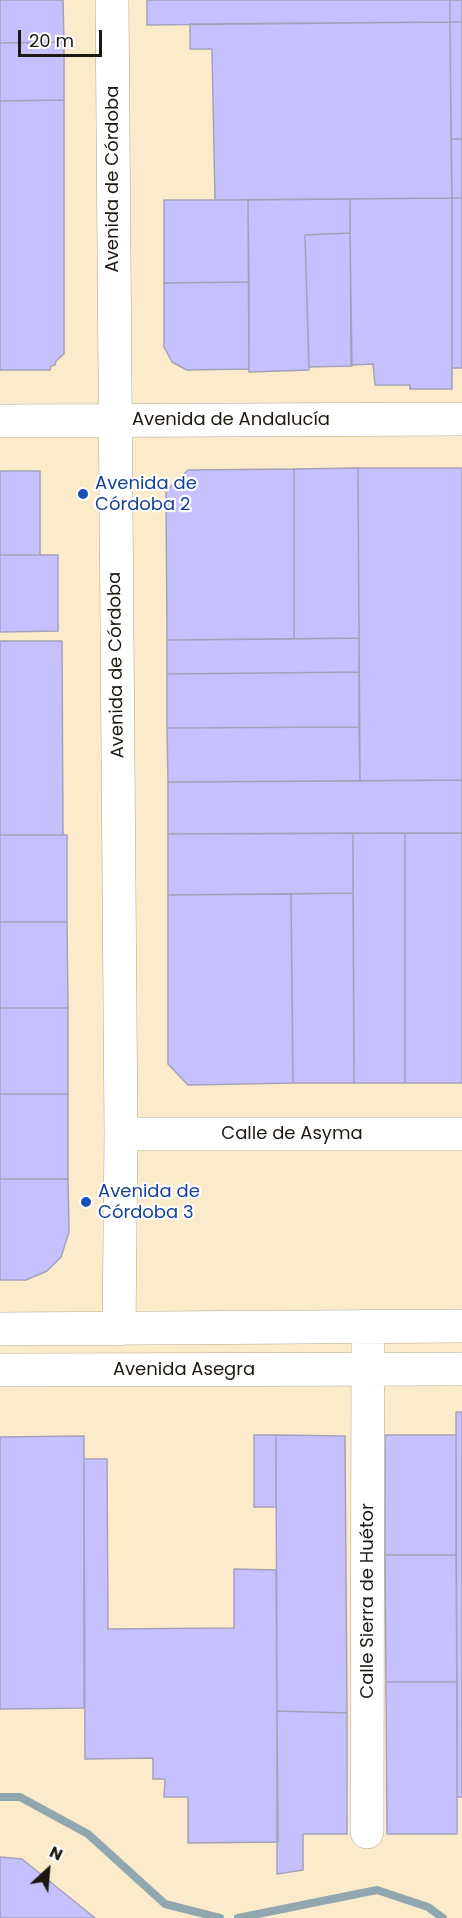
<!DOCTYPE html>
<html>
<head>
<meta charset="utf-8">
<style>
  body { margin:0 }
  #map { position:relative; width:462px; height:1918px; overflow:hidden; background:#fef9ee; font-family:Poppins,sans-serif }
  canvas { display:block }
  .north { position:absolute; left:18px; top:1840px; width:60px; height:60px; -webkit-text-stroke:4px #fff; paint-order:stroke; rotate:26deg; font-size:16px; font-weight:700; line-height:24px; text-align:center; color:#1e1910 }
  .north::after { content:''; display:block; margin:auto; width:21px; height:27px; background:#1e1910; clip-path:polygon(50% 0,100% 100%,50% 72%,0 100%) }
  .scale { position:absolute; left:18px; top:30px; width:84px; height:27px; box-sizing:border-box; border:3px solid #1e1910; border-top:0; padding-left:8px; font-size:18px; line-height:21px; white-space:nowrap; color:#1e1910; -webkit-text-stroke:4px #fff; paint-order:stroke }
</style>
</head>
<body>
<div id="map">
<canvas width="462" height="1918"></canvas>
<div class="north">N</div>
<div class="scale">20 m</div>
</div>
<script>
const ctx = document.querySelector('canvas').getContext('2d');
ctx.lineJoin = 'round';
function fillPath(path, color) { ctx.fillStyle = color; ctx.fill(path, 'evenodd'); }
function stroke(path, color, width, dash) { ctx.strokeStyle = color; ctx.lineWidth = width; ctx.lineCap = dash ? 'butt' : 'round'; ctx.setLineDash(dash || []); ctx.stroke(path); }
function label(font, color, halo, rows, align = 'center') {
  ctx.font = font + ' Poppins,sans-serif'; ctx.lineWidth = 4.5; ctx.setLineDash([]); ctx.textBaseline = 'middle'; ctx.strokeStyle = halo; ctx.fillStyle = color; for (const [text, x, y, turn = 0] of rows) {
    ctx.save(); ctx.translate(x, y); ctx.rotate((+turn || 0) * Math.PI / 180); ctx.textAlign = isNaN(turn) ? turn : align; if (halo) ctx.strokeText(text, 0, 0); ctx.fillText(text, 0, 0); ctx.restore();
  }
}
const built = new Path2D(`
  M0 0H462V1918H0Z`);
const stream = new Path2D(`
  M0 1797H20L88 1834 165 1904 220 1918
  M238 1918 377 1890 428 1907 443 1918`);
const building = new Path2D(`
  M0 0H63L64 42 0 43Z
  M147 0H450V22L147 25Z
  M450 0H462V22H450Z
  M450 22 452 198 215 200 212 49H190V24Z
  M450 22H462V139H451Z
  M64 42V100L0 101V43Z
  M64 100V354L56 361 55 365 51 366 50 370H0V101Z
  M451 139H462V198H452Z
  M452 198V389H410V385H375L373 364 351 365 350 199Z
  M452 198H462V368H452Z
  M350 199V233L305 235 309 370 249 372 248 200Z
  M164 200H248L249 282 164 283Z
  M350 233 352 366 309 367 305 235Z
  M249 282V369L187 370 172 362 164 347V283Z
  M358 468H462V780L360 781Z
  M358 468 359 638 294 639V469Z
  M294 469V639L167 640 166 491 188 470Z
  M0 471H40V555H0Z
  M0 555H58V631L0 632Z
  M359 638V672L167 674V640Z
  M0 641H62L63 835H0Z
  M359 672V727L167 728V674Z
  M359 727 360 781 168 782 167 728Z
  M462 780V833L168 834V782Z
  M353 833V893L168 895V834Z
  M353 833H405V1083H354Z
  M405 833H462V1083H405Z
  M0 835H67V922H0Z
  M353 893 354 1083H293L291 894Z
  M291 894 293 1083 188 1085 168 1064V895Z
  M0 922H67L68 1008H0Z
  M0 1008H68V1094H0Z
  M0 1094H68V1179H0Z
  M0 1179H68L69 1232 61 1257 47 1271 26 1280H0Z
  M456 1412H462V1797H457Z
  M254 1435H276V1507H254Z
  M276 1435 345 1436 347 1713 277 1711Z
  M385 1435H456V1555H385Z
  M84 1436V1708L0 1709V1437Z
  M84 1459H107L108 1629 234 1628V1569L276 1570 278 1842 188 1843V1797H164L165 1779H153V1758L85 1759Z
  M385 1555H456L457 1682H386Z
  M386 1682H457V1834H387Z
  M277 1711 347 1713V1834H303V1870L277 1874Z
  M0 1857 22 1859 95 1918H0Z`);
const minor = new Path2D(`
  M112 0 121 1134 119 1329
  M0 421 462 419
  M121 1134H462
  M0 1329 462 1326
  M0 1370 462 1369
  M367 1832 368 1326`);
const markers = [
  [83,494,6,"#1a4fb4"],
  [86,1202,6,"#1a4fb4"]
];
const streetNames = [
  ["Avenida de Córdoba",113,179,-90],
  ["Avenida de Andalucía",231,420],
  ["Avenida de Córdoba",117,665,-91],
  ["Calle de Asyma",292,1134],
  ["Avenida Asegra",184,1370],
  ["Calle Sierra de Huétor",368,1601,-90]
];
const transitNames = [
  ["Avenida de",95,484],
  ["Córdoba 2",95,505],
  ["Avenida de",98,1192],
  ["Córdoba 3",98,1213]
];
fillPath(built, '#fcebca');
stroke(stream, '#91a7b0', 8);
fillPath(building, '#c7c0fe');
stroke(building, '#a4a1bb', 1.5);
stroke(minor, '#b3a68e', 34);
stroke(minor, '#fff', 33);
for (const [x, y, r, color] of markers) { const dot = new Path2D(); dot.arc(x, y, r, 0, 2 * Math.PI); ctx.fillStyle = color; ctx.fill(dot); stroke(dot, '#fff', 2); }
label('18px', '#1e1910', '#fff', streetNames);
label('18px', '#164399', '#fff', transitNames, 'left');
</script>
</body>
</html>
